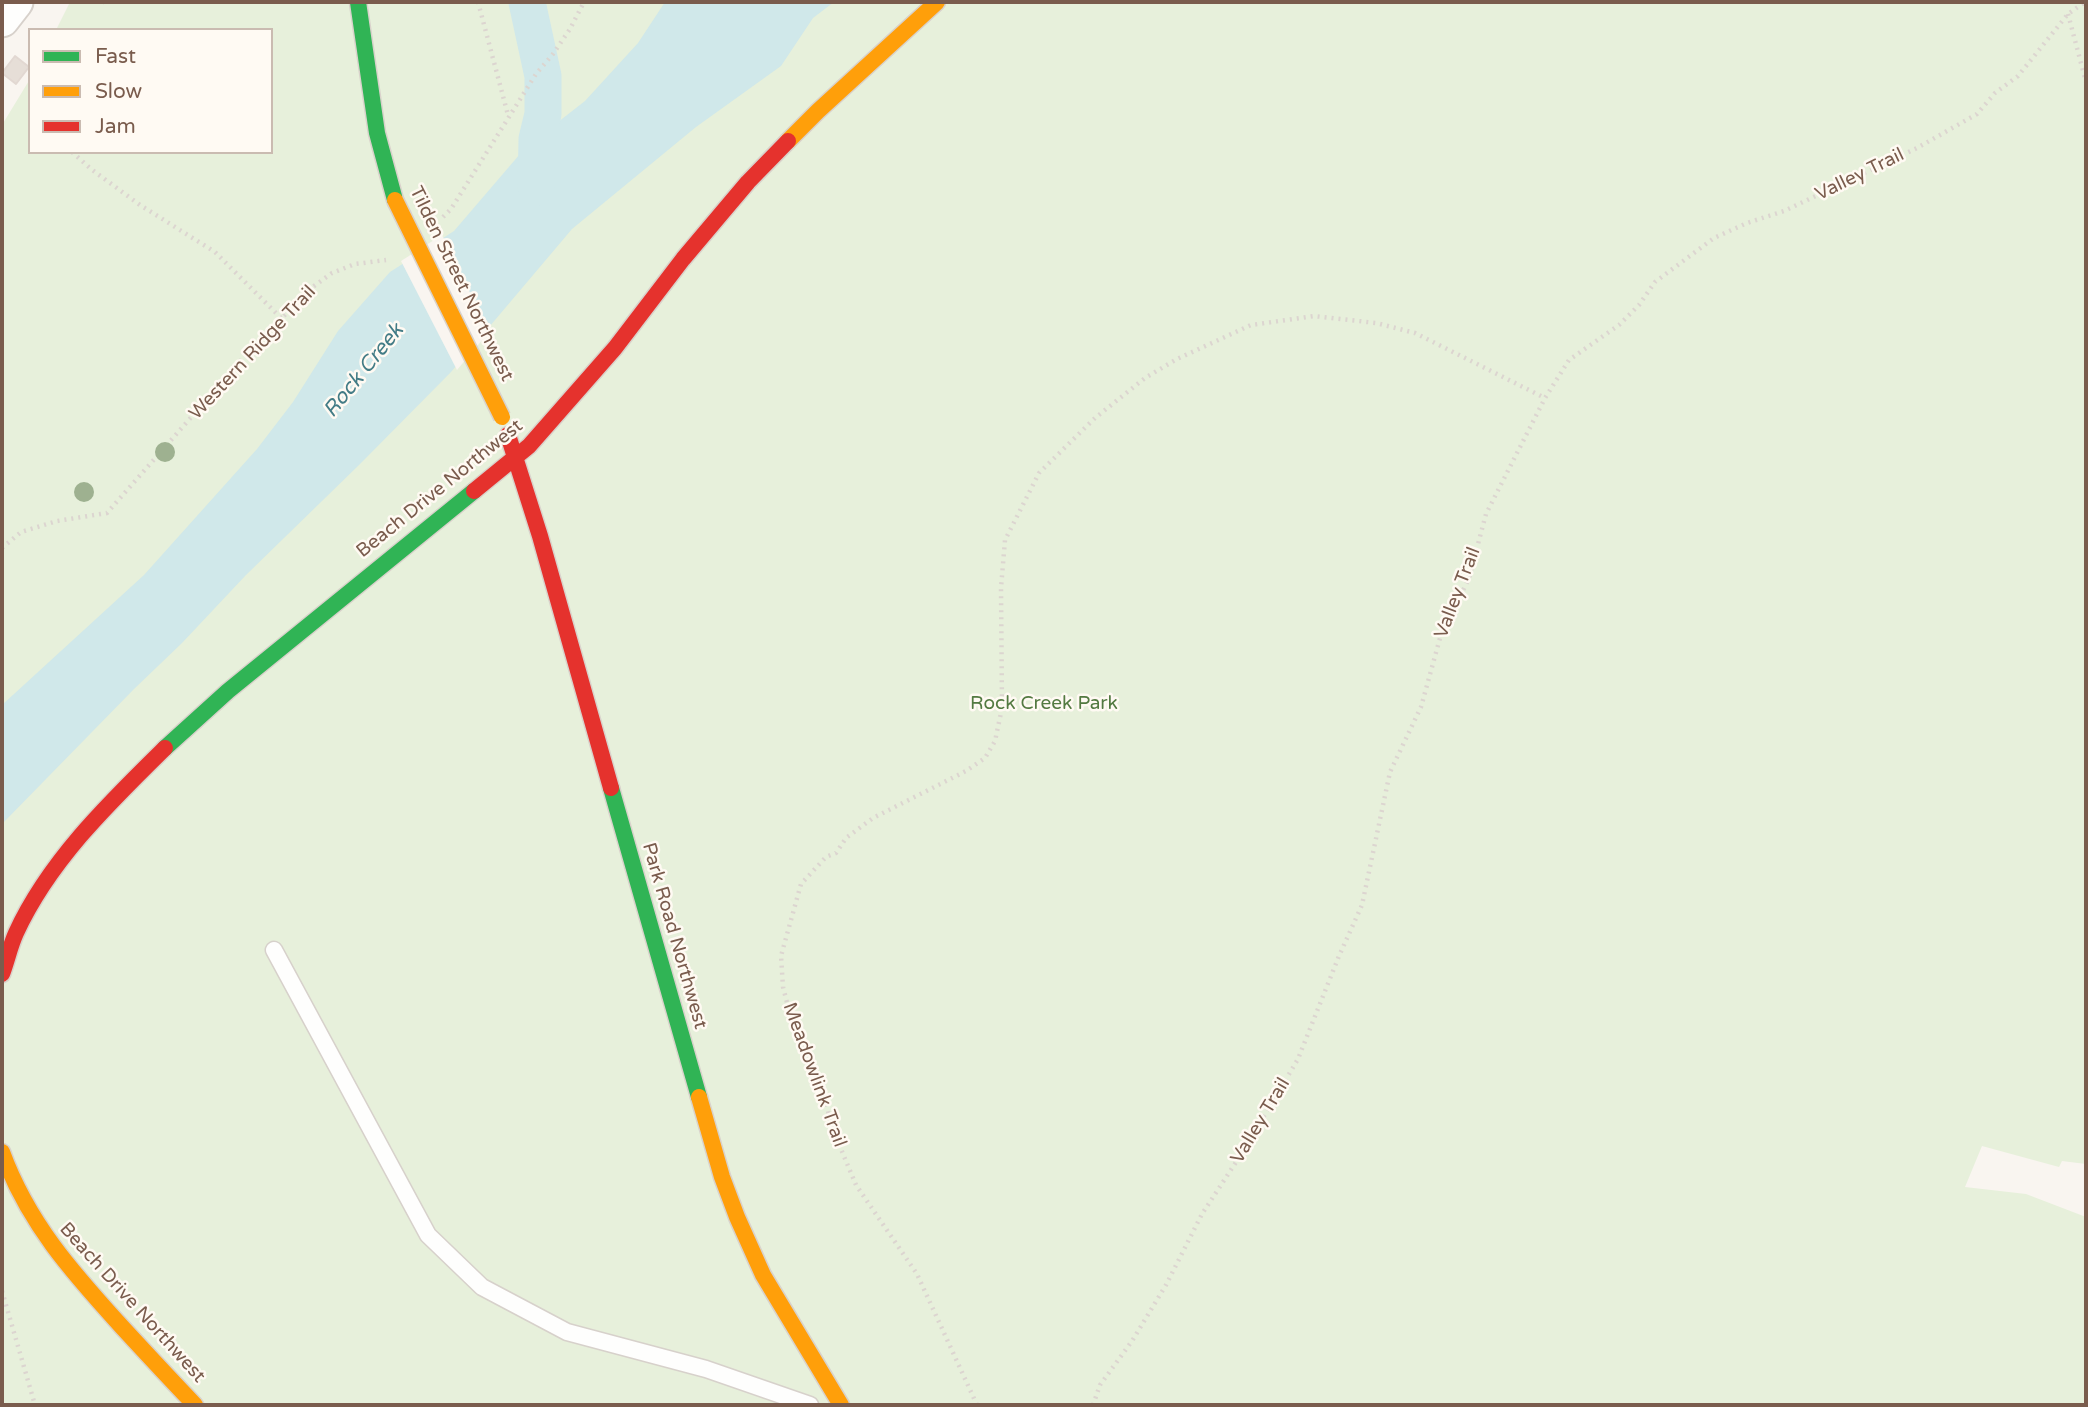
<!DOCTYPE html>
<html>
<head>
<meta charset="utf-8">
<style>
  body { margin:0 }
  #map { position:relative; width:2088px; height:1407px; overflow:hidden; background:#f9f5f0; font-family:"Varela Round",sans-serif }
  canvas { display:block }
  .frame { position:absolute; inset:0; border:4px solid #7a5c4d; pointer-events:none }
  .legend { position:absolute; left:28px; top:28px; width:245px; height:126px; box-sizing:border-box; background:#fffaf3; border:2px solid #cabbb1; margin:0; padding:9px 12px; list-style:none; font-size:21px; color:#7a5c4d }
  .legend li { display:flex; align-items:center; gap:14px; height:35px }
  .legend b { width:35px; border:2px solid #cabbb1 }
</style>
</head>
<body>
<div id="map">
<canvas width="2088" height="1407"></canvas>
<div class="frame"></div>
<ul class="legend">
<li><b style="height:9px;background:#30b455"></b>Fast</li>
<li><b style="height:9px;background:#ff9f0a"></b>Slow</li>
<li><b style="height:9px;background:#e5322d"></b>Jam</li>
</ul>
</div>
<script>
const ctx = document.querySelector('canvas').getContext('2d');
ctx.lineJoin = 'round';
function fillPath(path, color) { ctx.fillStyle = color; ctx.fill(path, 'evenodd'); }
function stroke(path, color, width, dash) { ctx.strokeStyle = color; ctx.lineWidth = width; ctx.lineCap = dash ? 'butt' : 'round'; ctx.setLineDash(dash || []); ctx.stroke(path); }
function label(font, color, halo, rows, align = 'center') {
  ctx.font = font + ' "Varela Round",sans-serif'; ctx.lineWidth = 5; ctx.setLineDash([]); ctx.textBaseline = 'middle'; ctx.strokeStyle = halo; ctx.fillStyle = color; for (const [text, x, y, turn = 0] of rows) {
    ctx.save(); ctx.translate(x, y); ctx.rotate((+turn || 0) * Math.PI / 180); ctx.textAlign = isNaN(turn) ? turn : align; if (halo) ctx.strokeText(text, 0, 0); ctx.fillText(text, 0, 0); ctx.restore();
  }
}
const green = new Path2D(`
  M70 2H2086V1164L2062 1161 2059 1167 1982 1146 1965 1187 2026 1194 2086 1217V1405H2V125L30 79V152H271V30H56Z`);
const water = new Path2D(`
  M520 2H532L540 32 528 35Z
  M665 2H834L813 18 781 66 696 127 572 229 451 372 360 464 246 575 182 643 134 689 2 824V705L144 575 257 449 293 402 338 331 390 272 454 231 526 147 585 101 638 43Z`);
const pier = new Path2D(`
  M442 235 489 332 457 370 401 261Z`);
const canal = new Path2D(`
  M527 2 543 76V114L537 139 536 187`);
const building = new Path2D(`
  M15 56 29 67 16 84 2 73Z`);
const path = new Path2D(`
  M478 2 508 115
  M102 3 103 2
  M2068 14 2086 82
  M72 152 91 169 140 205 215 252 282 319
  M443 217 451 209 536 74 553 54 570 29 584 2
  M2 548 21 532 57 521 107 513 244 357 310 289 332 273 355 264 386 260
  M2 1291 35 1405
  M977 1405 917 1274 856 1185 833 1130 821 1085 791 1018 783 987 781 956 801 884 826 857 836 853 846 838 873 818 966 771 985 758 995 741 1002 708 1001 588 1005 540 1039 473 1095 418 1145 378 1177 359 1251 325 1314 316 1376 323 1415 333 1545 398
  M1093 1405 1100 1385 1132 1341 1166 1285 1202 1214 1240 1156 1298 1059 1339 956 1362 905 1390 772 1421 707 1440 638 1469 578 1486 514 1545 398 1569 360 1619 325 1639 305 1655 282 1714 238 1747 223 1784 211 1917 148 1977 114 1995 93 2018 76 2068 14 2085 2`);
const lane = new Path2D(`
  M274 950 428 1235 482 1287 567 1332 706 1369 810 1405`);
const street = new Path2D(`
  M2 20 16 2`);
const fast = new Path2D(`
  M358 2 377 133 395 200
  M165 748 228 691 474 491
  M611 788 699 1097`);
const slow = new Path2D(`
  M788 141 818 111 937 2
  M699 1097 722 1177 737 1217 763 1275 841 1405
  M2 1152C28 1223 72 1272 122 1327 146 1353 170 1379 195 1405`);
const jam = new Path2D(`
  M508 435 540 536 611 788
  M474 491 529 446 615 348 683 259 748 182 788 141
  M2 974C7 961 10 946 16 933 49 861 109 803 165 748`);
const slowBridge = new Path2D(`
  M395 200 502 417`);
const trees = [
  [165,452],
  [84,492]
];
const streetNames = [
  ["Valley Trail",1860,175,-26],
  ["Tilden Street Northwest",461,284,64],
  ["Western Ridge Trail",253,353,-47],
  ["Beach Drive Northwest",440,489,-39],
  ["Valley Trail",1458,593,-69],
  ["Park Road Northwest",674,936,74],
  ["Meadowlink Trail",814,1075,70],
  ["Valley Trail",1261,1121,-59],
  ["Beach Drive Northwest",132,1303,48]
];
const parkNames = [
  ["Rock Creek Park",1044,704]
];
const waterNames = [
  ["Rock Creek",364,371,-51]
];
fillPath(green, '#e7f0db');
fillPath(water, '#d0e8ea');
fillPath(pier, '#f9f5f0');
stroke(canal, '#d0e8ea', 37);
fillPath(building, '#e6ded7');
stroke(building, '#e2d8d2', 2);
stroke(lane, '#d7d1cb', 19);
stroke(street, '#d7d1cb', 37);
stroke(fast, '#d9d2cb', 19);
stroke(slow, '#d9d2cb', 19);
stroke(jam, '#d9d2cb', 19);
stroke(path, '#dcd5d0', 4.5, [2, 5]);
stroke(lane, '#fefefd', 16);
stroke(street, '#fefefd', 33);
stroke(fast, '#30b455', 16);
stroke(slow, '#ff9f0a', 16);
stroke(jam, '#e5322d', 16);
stroke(slowBridge, '#d9d2cb', 19, []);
stroke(slowBridge, '#ff9f0a', 16);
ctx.fillStyle = '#9eb190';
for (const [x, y] of trees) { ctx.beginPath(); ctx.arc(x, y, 10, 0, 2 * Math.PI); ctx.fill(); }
label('19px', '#7a5c4d', '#fffaf3', streetNames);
label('19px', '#537a41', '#fffaf3', parkNames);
label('italic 21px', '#437c86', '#fffaf3', waterNames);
</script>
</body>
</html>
